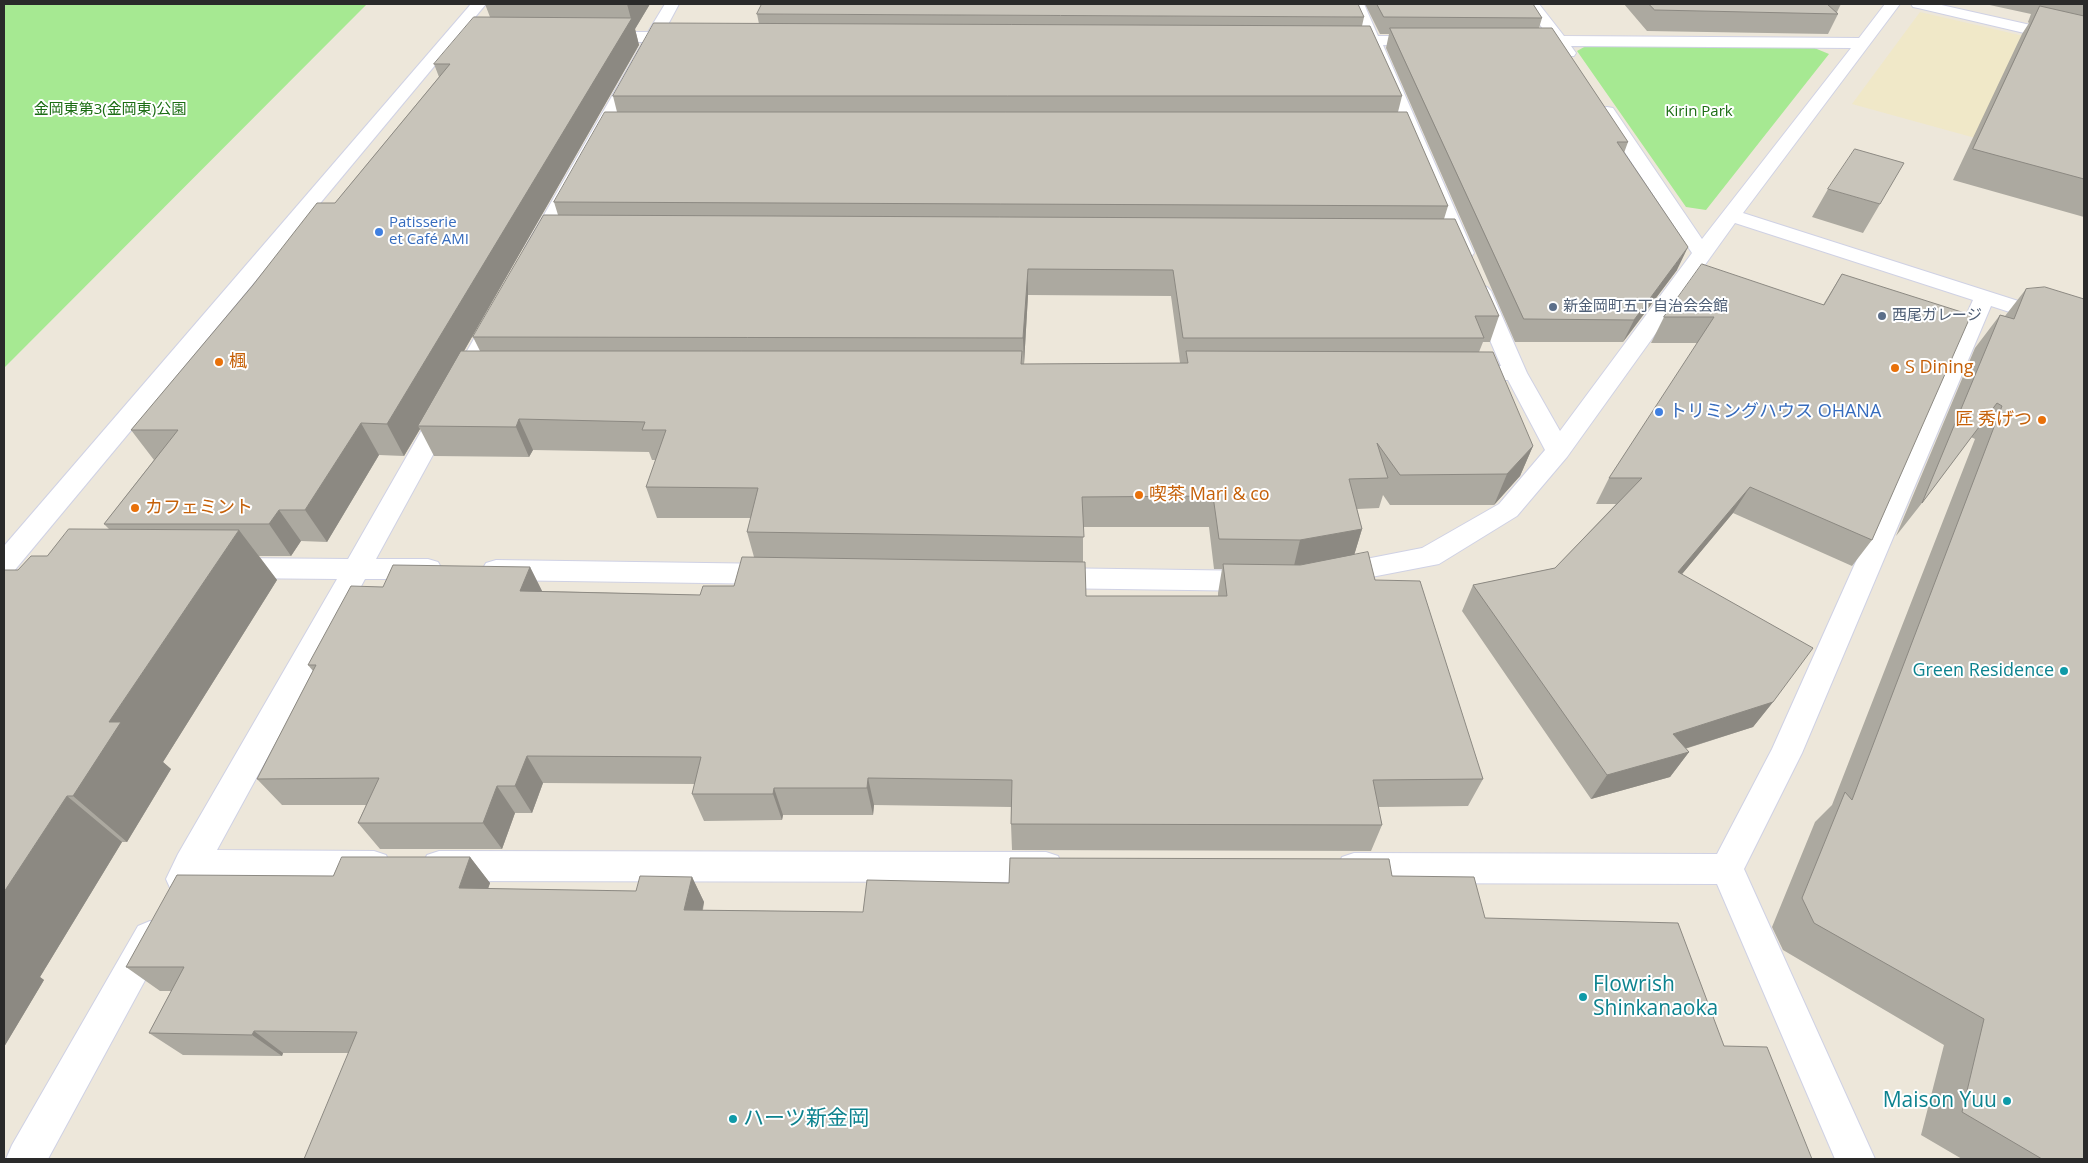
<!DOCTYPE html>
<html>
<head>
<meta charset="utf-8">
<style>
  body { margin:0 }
  #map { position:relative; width:2088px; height:1163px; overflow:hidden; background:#ede7da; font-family:"Open Sans",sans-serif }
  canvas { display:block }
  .frame { position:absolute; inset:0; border:5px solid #2a2a2a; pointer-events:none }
</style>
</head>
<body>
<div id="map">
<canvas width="2088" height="1163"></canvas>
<div class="frame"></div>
</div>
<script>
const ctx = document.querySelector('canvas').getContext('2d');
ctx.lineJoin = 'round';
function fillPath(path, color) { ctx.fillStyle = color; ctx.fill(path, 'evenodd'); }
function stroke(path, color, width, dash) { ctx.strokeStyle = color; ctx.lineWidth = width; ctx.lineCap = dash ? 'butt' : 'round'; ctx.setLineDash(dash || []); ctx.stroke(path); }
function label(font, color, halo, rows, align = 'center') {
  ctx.font = font + ' "Open Sans","Noto Sans JP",sans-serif'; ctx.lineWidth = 4; ctx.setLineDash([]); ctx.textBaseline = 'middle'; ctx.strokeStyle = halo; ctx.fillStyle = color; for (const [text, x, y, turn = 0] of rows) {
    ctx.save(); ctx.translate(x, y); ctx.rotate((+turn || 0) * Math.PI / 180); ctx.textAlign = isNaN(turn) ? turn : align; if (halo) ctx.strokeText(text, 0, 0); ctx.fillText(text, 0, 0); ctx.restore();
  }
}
const education = new Path2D(`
  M1920 12 2084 50V168L1852 104Z`);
const green = new Path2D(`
  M4 4H367L4 368Z
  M1586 46 1812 47 1829 54 1706 210 1686 207 1577 51Z`);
const street = new Path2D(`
  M665 4H679L664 32 690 34 692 37 690 40 659 42 545 248 542 252 535 254 528 252 525 248 643 42H599L593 40 591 37 593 34 599 32H648Z
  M1350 4H1364L1378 36H1424L1430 38 1432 41 1430 44 1424 46 1383 45 1474 253 1471 257 1464 259 1457 257 1454 253 1367 45 1333 43 1331 40 1333 37 1363 36Z
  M1525 4H1539L1564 36 1859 38 1885 4H1900L1743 213 2084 322V336L1991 306 1802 753 1744 869 1875 1159H1835L1717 884 1354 883 1342 879 1337 868 1342 857 1354 853 1717 854 1772 749 1973 300 1735 223 1567 457 1517 516 1439 564 1335 584 1325 581 1321 574 1325 567 1422 548 1499 504 1545 450 1508 380H1466L1458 378 1455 373 1458 368 1466 366H1501L1469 291 1473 287 1480 285 1487 287 1491 291 1527 373 1560 431 1692 253 1598 112 1601 108 1607 107 1613 108 1702 239 1851 48 1571 46 1576 53 1574 56H1562L1555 46 1518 44 1516 41 1518 38 1548 36Z
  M1911 4H1937L2084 37V47L1918 8 1913 7Z
  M498 309 506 311 509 316 376 559H428L438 562 442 569 438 576 428 579H365L217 850 374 851 386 855 391 866 386 877 374 881 200 880 195 890 183 895 171 890 166 879 178 854 337 579 231 578 221 575 217 568 221 561 231 558 348 559 487 316 490 311Z
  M496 560 775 564 785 567 789 574 785 581 775 584 496 580 486 577 482 570 486 563Z
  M1048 568 1258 571 1268 574 1272 581 1268 588 1258 591 1048 588 1038 585 1034 578 1038 571Z
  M439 851 1046 852 1058 856 1063 867 1058 878 1046 882 439 881 427 877 422 866 427 855Z
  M150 921 162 926 168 938 48 1159H6L12 1145 138 926Z`);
const secondary = new Path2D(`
  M471 4H486L14 571 4 574V546Z`);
const wall = new Path2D(`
  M485 4H650L635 29 639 45 464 351H480L473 337 558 215 554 202 617 112 613 96 759 24 757 14 1364 17 1362 26 1402 96 1398 112 1448 206 1444 219 1499 316 1490 342H1483L1479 352 1533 446 1520 476 1494 505H1390L1383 495 1379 508 1357 509 1362 529 1354 555 1375 580 1483 779 1468 806 1378 807 1382 825 1371 851 1012 850 1011 824V807L874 805 873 815H783L782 820 704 821 692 794 695 784 543 783 532 813H515L502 849H380L358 823 366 805H282L257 779 313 671 308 665 383 587 530 567 542 591 700 595 734 586 754 557 747 532 751 518H657L646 487 656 460H652L649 452 533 450 529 457 434 456 420 429 404 456 379 455 327 542 301 541 291 556H259L277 580 163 762 171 769 127 842H122L40 977 44 980 4 1047V570H18L47 556 109 529 104 524 154 460 131 430 335 203 439 77 434 64 490 17ZM1028 295 1171 296 1180 363 1024 364ZM1083 527H1209L1214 569H1222L1218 593V596H1086L1083 562Z
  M1365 4H1533L1542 18 1539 28 1628 142 1624 153 1677 270 1623 342H1515L1386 48 1389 34H1380Z
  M1624 4H1841L1837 12 1838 14 1828 34 1647 31Z
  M1985 4H2084V217L1953 180 2022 34 2029 23 2028 22 2031 14Z
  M1828 189 1880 204 1863 233 1812 217Z
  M1842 274 1872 540 1852 566 1733 513 1682 574 1773 702 1753 727 1685 749 1689 752 1670 777 1591 799 1462 611 1473 585 1555 568 1616 504H1596L1609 478 1698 343H1651L1664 317 1823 305Z
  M2026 289 2084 1159H1962L1921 1135 1944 1045 1783 950 1772 927 1815 822 1832 805 1975 439 1971 437 1922 503 1896 536 1975 348 2000 315 2005 316Z
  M470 857 490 883 488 889 636 891 692 877 704 902 703 910 863 912 1009 883 1389 859 348 1053H283L282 1056 183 1055 149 1033 171 991H160L126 967 333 876Z`);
const shadedWall = new Path2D(`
  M627 4H650L635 29 639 45 421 426H418L420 429 404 456 387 424 631 19Z
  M1688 247 1677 270 1623 342 1634 320Z
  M1028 269V295L1024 364 1023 338Z
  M519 419 533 450 529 457 516 427Z
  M361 423 379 455 327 542 305 510Z
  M1533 446 1520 476 1494 505 1507 474Z
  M1750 487 1733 513 1662 598 1678 572Z
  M279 510 301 541 291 556 269 524Z
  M1362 529 1353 559 1293 570 1300 540Z
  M239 530 277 580 163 762 171 769 127 842 73 796 109 722Z
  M530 567 544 595 520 591Z
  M1773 702 1753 727 1655 758 1673 734Z
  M1689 752 1670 777 1591 799 1607 775Z
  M527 756 543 783 532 813 515 786Z
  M868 778 874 805 873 815 867 788Z
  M497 786 515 813 502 849 483 823Z
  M774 788 783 815 782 820 773 794Z
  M67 796 122 842 40 977 44 980 4 1047V892Z
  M470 857 490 883 479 913 459 888Z
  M692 877 704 902 697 934 684 910Z
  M254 1031 283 1053 282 1056 252 1035Z`);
const building = new Path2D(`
  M762 4H1358L1364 17 757 14Z
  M1377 4H1533L1542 18 1384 17Z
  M1649 4H1827L1838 14 1655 10Z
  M2040 6 2084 16V179L1973 149Z
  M474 17 632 18 387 424 361 423 305 510H279L269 524H104L178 430H131L253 285 317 203H335L450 64H434Z
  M654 23 1370 26 1402 96H613Z
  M1390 28H1552L1628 142H1617L1688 247 1634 320 1524 319Z
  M605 112H1407L1448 206 554 202Z
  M1855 149 1904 163 1880 204 1828 189Z
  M544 215 1455 219 1499 316H1475L1484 338H1183L1173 270 1028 269 1023 338 473 337Z
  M1702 264 1824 305 1842 274 1971 315 1872 540 1750 487 1678 572 1813 648 1773 702 1673 734 1689 752 1607 775 1473 585 1555 568 1642 478H1609L1714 317H1664Z
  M2045 287 2084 299V1159H2042L1962 1112 1984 1019 1814 923 1802 898 1845 792 1852 800 2002 406 1997 403 1922 503 2000 315 2014 319 2026 289Z
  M461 351H1022L1021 364 1188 363 1186 351 1493 352 1533 446 1507 474 1400 475 1377 443 1388 478 1349 479 1362 529 1300 540 1219 539 1213 496 1082 497 1084 537 747 532 758 488 646 487 666 430H642L645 422 519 419 516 427 418 426Z
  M69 529 239 530 109 722H121L73 796H67L4 892V570H18L31 556H47Z
  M1368 552 1375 580 1420 581 1483 779 1373 780 1382 825 1011 824 1012 780 868 778 867 788H774L773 794H692L701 757 527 756 515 786H497L483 823H358L379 778 257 779 316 665H308L351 586 383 587 393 565 530 567 520 591 700 595 703 586H734L742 557 1085 562 1086 596H1227L1223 564 1300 565Z
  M342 857H470L459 888 636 891 640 876 692 877 684 910 863 912 867 880 1009 883 1010 858 1389 859 1392 876 1474 877 1485 918 1678 923 1724 1046 1767 1047 1812 1159H304L357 1032 254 1031 252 1035 149 1033 184 967H126L177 875 333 876Z`);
const markers = [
  [379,232,5,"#3f7fe0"],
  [1553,307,5,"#5c6f8a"],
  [1882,316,5,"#5c6f8a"],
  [219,362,5,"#e8710a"],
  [1895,368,5,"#e8710a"],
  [1659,412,5,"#3f7fe0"],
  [2042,420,5,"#e8710a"],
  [1139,495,5,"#e8710a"],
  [135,508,5,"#e8710a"],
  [2064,671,5,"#0f9aa8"],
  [1583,997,5,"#0f9aa8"],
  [2007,1101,5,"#0f9aa8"],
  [733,1119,5,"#0f9aa8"]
];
const farParknames = [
  ["金岡東第3(金岡東)公園",110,110],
  ["Kirin Park",1699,112]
];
const farShopnames = [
  ["Patisserie",389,223],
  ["et Café AMI",389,240]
];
const farServicenames = [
  ["新金岡町五丁自治会会館",1563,307],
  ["西尾ガレージ",1892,316]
];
const foodNames = [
  ["楓",229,362],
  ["S Dining",1905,368],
  ["匠 秀げつ",2032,420,"right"],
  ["喫茶 Mari & co",1149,495],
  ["カフェミント",145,508]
];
const shopNames = [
  ["トリミングハウス OHANA",1669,412]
];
const cultureNames = [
  ["Green Residence",2054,671]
];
const nearCulturenames = [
  ["Flowrish",1593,985],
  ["Shinkanaoka",1593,1009],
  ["Maison Yuu",1997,1101,"right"],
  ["ハーツ新金岡",743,1119]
];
fillPath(education, '#f0e8c8');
fillPath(green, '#a6e992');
stroke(street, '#cfd1e4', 2);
stroke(secondary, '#cfd1e4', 2);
fillPath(street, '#fff');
fillPath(secondary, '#fff');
fillPath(wall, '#aca9a0');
fillPath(shadedWall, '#8c8982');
fillPath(building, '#c8c4ba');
stroke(building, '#8c8982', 1);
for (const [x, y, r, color] of markers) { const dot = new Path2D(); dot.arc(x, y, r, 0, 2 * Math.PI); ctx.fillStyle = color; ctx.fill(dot); stroke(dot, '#fff', 2); }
label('15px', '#1c6d14', '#fff', farParknames);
label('15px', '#366cbe', '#fff', farShopnames, 'left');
label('15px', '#4e5e75', '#fff', farServicenames, 'left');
label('18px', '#c56008', '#fff', foodNames, 'left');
label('18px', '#366cbe', '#fff', shopNames, 'left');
label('18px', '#0d838f', '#fff', cultureNames, 'right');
label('21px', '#0d838f', '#fff', nearCulturenames, 'left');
</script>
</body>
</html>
